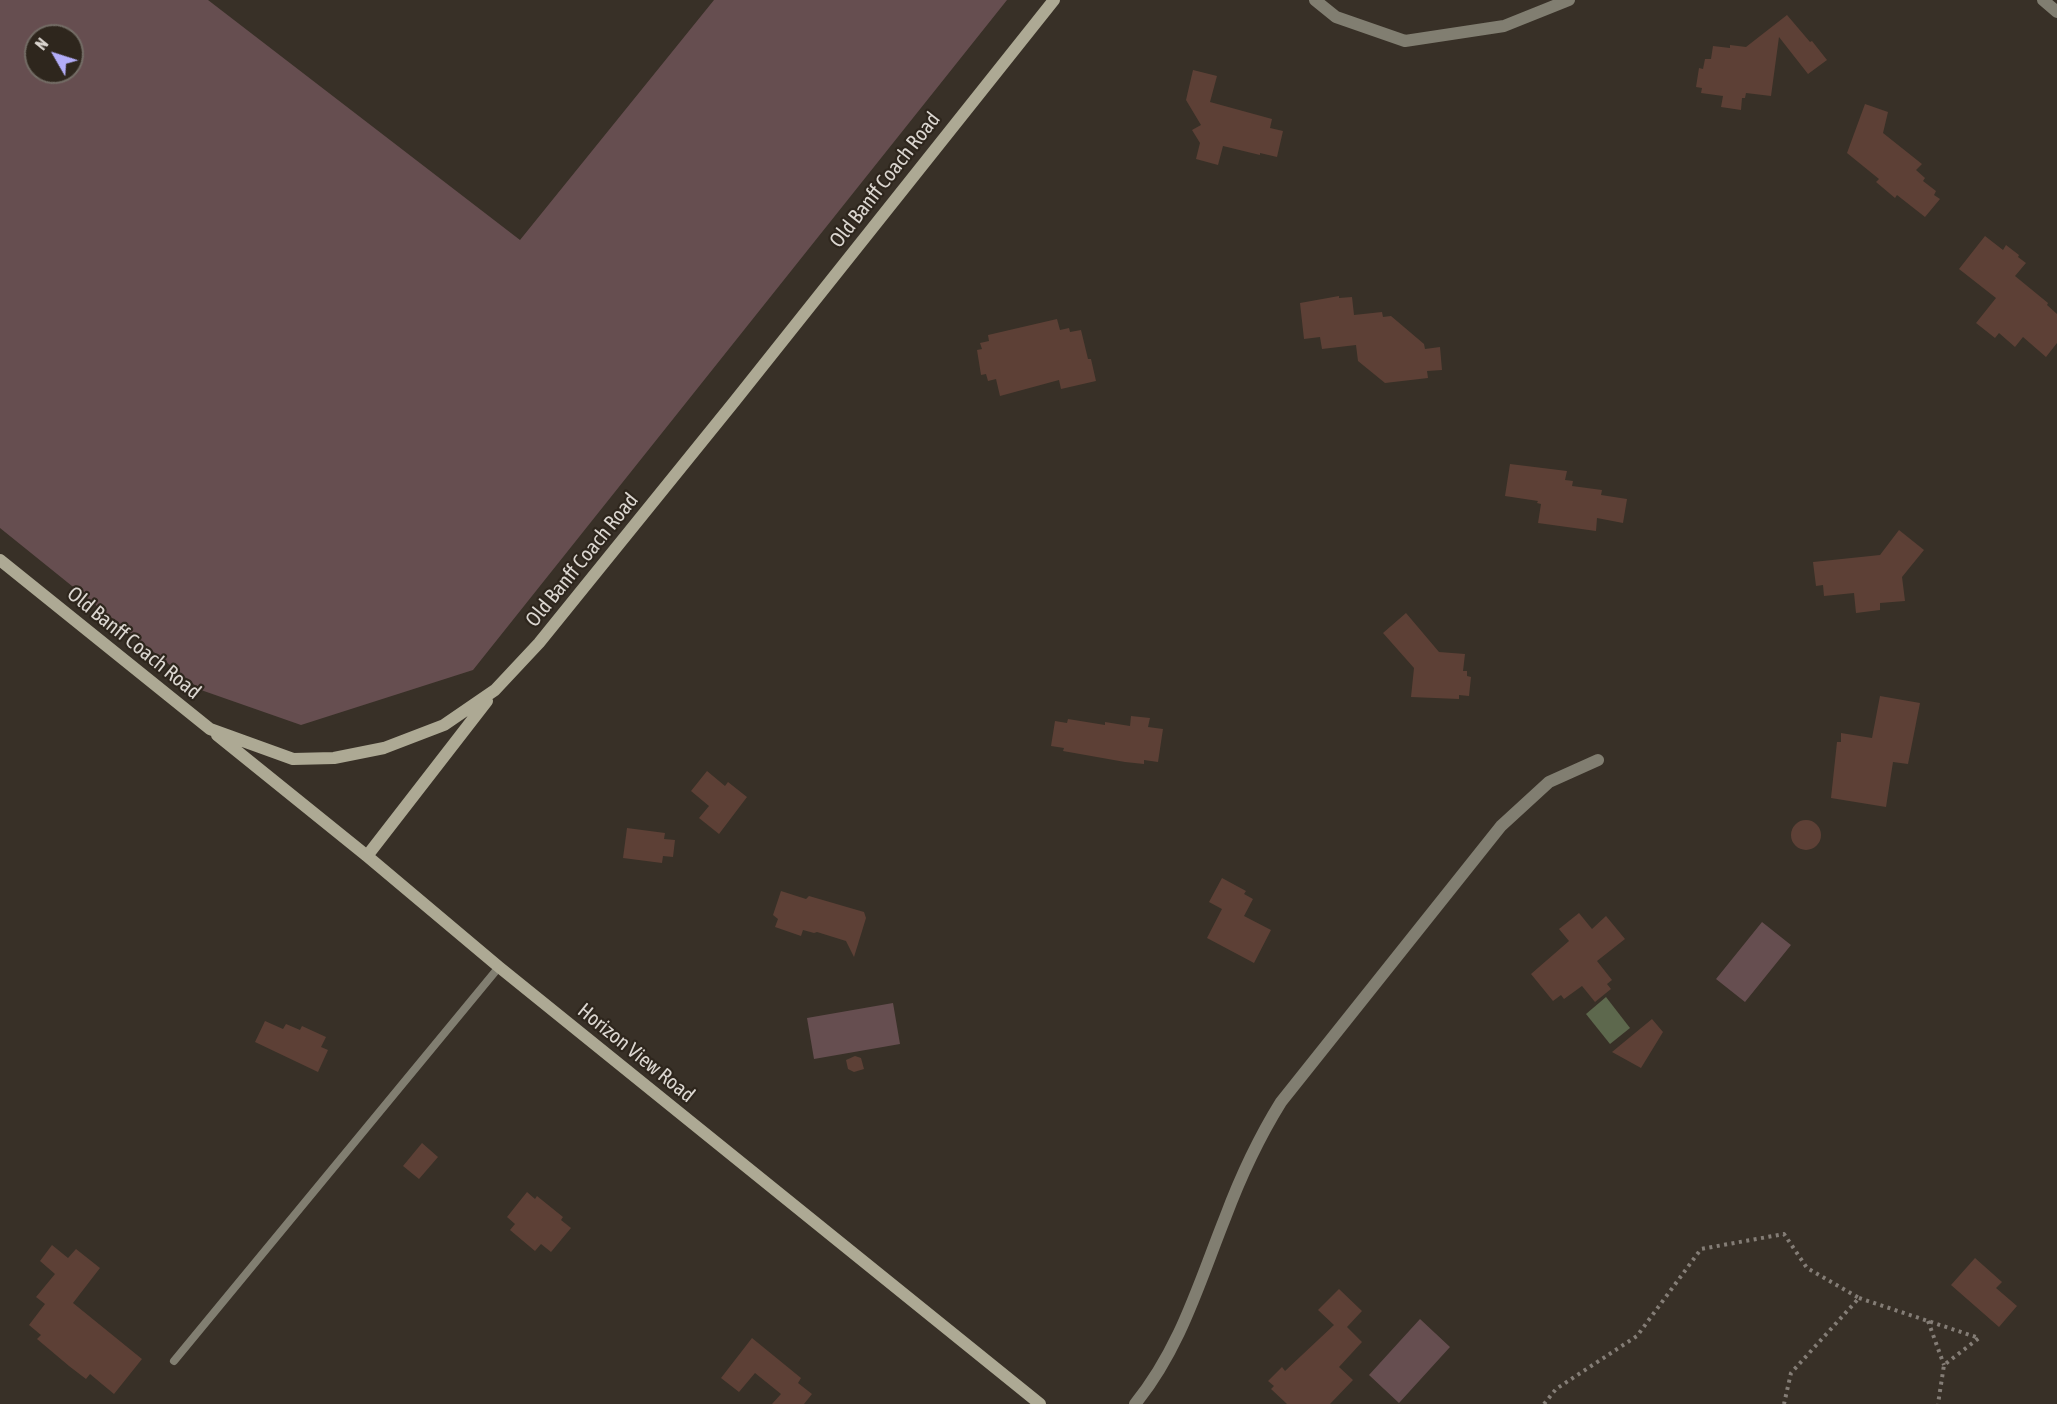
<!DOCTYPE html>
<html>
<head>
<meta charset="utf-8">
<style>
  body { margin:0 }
  #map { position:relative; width:2057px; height:1404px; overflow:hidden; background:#383027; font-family:"Asap Condensed",sans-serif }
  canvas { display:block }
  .north { position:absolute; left:24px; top:24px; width:60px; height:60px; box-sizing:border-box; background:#2e261d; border:2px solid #736c65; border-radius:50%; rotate:309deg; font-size:16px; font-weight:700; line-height:24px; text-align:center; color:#dbd6d0 }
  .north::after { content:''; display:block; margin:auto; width:21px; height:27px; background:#b3adf9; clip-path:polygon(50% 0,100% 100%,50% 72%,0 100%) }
</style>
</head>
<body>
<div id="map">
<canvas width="2057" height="1404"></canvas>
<div class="north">N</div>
</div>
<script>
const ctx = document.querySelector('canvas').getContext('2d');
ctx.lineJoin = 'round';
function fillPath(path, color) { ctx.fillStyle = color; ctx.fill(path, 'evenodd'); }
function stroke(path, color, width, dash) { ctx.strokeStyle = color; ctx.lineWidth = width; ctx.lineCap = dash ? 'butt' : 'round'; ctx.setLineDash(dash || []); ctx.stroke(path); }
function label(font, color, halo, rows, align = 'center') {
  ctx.font = font + ' "Asap Condensed",sans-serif'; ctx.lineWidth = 4.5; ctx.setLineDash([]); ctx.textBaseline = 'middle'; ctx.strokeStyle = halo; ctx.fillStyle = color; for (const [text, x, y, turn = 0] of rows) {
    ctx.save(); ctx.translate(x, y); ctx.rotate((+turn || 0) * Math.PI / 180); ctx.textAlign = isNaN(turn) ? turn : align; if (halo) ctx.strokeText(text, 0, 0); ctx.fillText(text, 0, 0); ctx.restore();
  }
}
const green = new Path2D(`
  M0 0H208L520 240 714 0H1007L473 670 301 725 201 690 0 528ZM36 36H72V72H36Z
  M1762 922 1791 945 1745 1002 1716 979Z
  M893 1003 900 1044 814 1059 807 1018Z
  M1420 1319 1450 1347 1399 1403 1369 1375Z`);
const water = new Path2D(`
  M1606 997 1630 1028 1610 1044 1586 1014Z`);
const building = new Path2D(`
  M1787 15 1810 42 1812 41 1827 60 1808 74 1779 37 1771 96 1746 93 1745 98H1742L1741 110 1721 107 1723 96 1701 93 1702 88 1696 87 1699 68 1703 69 1705 59H1711L1713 46 1730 48V45L1746 47Z
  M1193 70 1217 76 1210 102 1272 119 1270 128 1283 131 1277 157 1260 153V155L1223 146 1218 165 1196 159 1200 143 1192 130 1201 125 1186 100Z
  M1865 104 1888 112 1883 133 1922 164 1916 170 1925 178 1923 181 1936 191 1934 195 1940 199 1925 217 1897 195 1895 198 1876 182 1879 179 1847 153Z
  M1985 236 2003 250 2006 245 2019 255 2018 257 2026 263 2015 276 2048 303 2047 305 2057 314V343L2046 357 2023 337 2015 347 1999 333 1995 338 1976 323 1996 298 1959 269Z
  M1339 296V298L1352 297 1354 315 1382 312 1383 317 1391 316 1424 344 1425 349 1440 347 1442 370 1427 371 1428 378 1385 383 1358 361 1356 345 1322 349 1320 337 1304 339 1300 303Z
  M1057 319 1060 330 1069 328 1070 332 1081 330 1088 359H1091L1096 381 1061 389 1059 380 1000 396 996 379 988 381 986 374 981 375 977 350 982 349 980 343 989 341 988 335Z
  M1510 464 1567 471 1565 480 1573 481 1572 486 1602 490 1601 495 1627 499 1623 523 1597 518 1596 531 1538 523 1541 504 1537 503 1538 501 1505 496Z
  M1899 530 1924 550 1902 577 1905 601 1880 603V610L1856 613 1854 593 1824 596 1823 585 1816 586 1813 562 1880 555Z
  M1406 613 1439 652 1465 654 1463 671H1467V676L1471 677 1469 696 1459 695V699L1411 697 1414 668 1383 633Z
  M1880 696 1920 703 1908 764 1893 762 1886 807 1831 798 1837 742H1841V733L1872 738Z
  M1131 716 1150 718 1148 727 1163 729 1158 762 1144 760V764L1125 762 1063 751 1064 748 1051 746 1055 721 1067 723 1068 719 1105 725V722L1130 726Z
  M707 771 725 786 728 782 747 797 719 834 699 818 709 806 691 791Z
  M1791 835a15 15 0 1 1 30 0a15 15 0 1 1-30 0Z
  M627 828 665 833 664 839 675 840 673 857 663 856 662 863 623 858Z
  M1222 878 1246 891 1244 894 1253 899 1244 916 1271 930 1254 963 1207 938 1222 909 1209 902Z
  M781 891 806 899 809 896 864 912 866 918 854 957 846 941 817 932 814 933 803 930 801 936 775 927 778 919 773 915Z
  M1579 913 1592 929 1606 916 1625 939 1597 961 1612 980 1607 984 1611 989 1595 1002 1582 986 1564 999 1561 995 1553 1001 1531 974 1569 941 1559 929Z
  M1652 1019 1663 1032 1641 1068 1612 1052Z
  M265 1021 283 1029 286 1024 300 1030 302 1026 326 1037 321 1047 328 1050 318 1072 255 1042Z
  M855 1056 861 1058 864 1069 854 1072 848 1069 846 1060Z
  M422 1143 438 1157 419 1179 403 1166Z
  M527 1192 535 1199 537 1196 563 1217 561 1220 571 1228 551 1252 541 1244 535 1251 510 1230 515 1224 507 1217Z
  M52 1245 68 1258 76 1249 100 1268 73 1303 142 1359 114 1394 90 1374 86 1379 69 1366 37 1339 41 1335 29 1325 45 1304 36 1297 55 1274 40 1261Z
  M1975 1258 2002 1282 1996 1288 2017 1306 1999 1327 1951 1285Z
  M1339 1289 1362 1311 1347 1327 1362 1342 1339 1367 1353 1380 1330 1404H1287L1271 1389 1274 1386 1268 1381 1282 1367 1285 1371 1334 1325 1318 1310Z
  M752 1338 801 1378 798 1383 812 1394 804 1404H772L781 1394 755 1373 739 1392 721 1378Z`);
const path = new Path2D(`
  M1859 1298 1979 1338 1944 1365 1938 1404
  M1928 1321 1944 1365
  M1544 1404 1556 1389 1637 1336 1701 1249 1784 1234 1807 1268 1859 1298 1791 1373 1784 1404`);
const lane = new Path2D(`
  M174 1361 499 967`);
const street = new Path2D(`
  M1315 0 1336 17 1405 41 1504 26 1569 0
  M2043 0 2057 12
  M1135 1404C1180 1349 1199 1283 1225 1218 1240 1178 1258 1139 1281 1102L1501 826 1549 782 1598 760`);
const secondary = new Path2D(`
  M0 560 210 729 293 759 334 758 384 748 444 725 495 690 539 643 734 402 1054 0
  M217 735 367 856 499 967 1040 1404
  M367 856 487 701`);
const streetNames = [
  ["Old Banff Coach Road",885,180,-52],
  ["Old Banff Coach Road",582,560,-51],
  ["Old Banff Coach Road",134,643,39],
  ["Horizon View Road",636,1053,39]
];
fillPath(green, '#664e50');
fillPath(water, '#5d684d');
fillPath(building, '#5d4036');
stroke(path, '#847d76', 4, [3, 4.5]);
stroke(lane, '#817e71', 8);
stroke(street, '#817e71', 12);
stroke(secondary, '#ada994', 12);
label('21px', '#dbd6d0', '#2e261d', streetNames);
</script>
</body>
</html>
